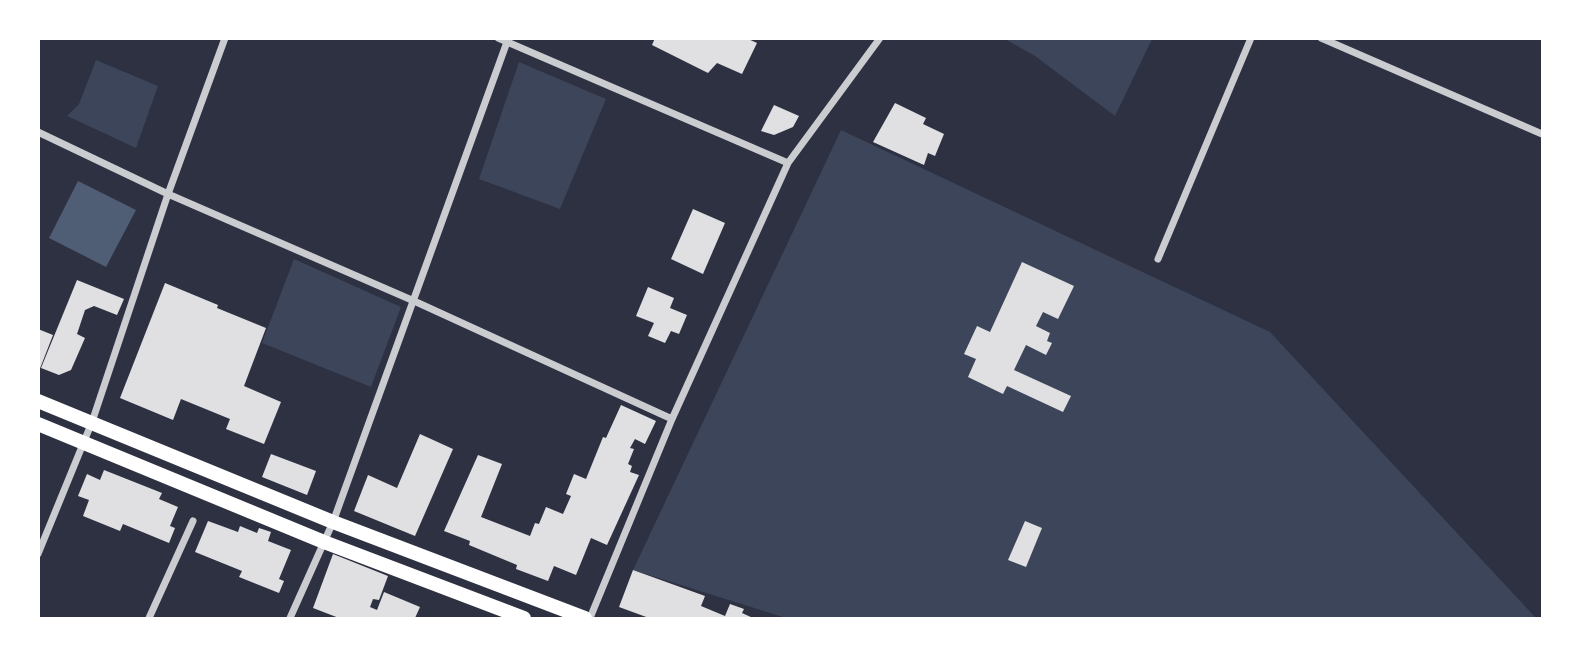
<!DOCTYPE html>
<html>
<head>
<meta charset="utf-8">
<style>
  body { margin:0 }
  #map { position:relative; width:1581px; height:657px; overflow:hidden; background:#2d3142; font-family:"Fira Sans Condensed",sans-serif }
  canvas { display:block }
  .frame { position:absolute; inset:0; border:40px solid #fff; pointer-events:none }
</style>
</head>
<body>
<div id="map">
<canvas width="1581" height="657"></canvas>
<div class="frame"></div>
</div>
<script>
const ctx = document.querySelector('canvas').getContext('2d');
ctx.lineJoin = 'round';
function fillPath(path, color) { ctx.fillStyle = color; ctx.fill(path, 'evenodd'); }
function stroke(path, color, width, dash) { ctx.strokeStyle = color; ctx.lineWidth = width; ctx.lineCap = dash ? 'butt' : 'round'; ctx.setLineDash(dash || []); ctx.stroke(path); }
const green = new Path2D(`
  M1005 39H1152L1115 116 1035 56Z
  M96 60 158 86 136 148 67 116 79 104Z
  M519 62 606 99 560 209 479 179Z
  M841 130 1270 332 1536 618H786L633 570Z
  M294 259 401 307 371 387 262 343Z`);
const water = new Path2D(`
  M78 181 136 210 106 267 49 238Z`);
const building = new Path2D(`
  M655 38H746L757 43 742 74 717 63 708 73 652 45Z
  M895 103 926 118 923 124 944 134 935 156 928 153 924 165 873 142Z
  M774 105 799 116 793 127 774 135 761 131Z
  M693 209 725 223 703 274 671 259Z
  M1022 262 1074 286 1058 319 1043 312 1036 326 1050 333 1047 341 1052 343 1046 355 1026 345 1014 370 1071 396 1063 412 1007 386 1003 394 968 377 976 359 964 354 977 326 990 332Z
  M77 280 124 299 117 315 94 306 85 310 77 334 85 338 71 370 59 375 41 368Z
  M165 283 218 305 217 308 266 328 244 386 281 402 264 444 226 429 230 419 181 399 173 420 120 398Z
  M648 287 674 298 670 308 687 315 679 334 671 331 665 343 648 336 654 323 636 316Z
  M38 329 53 335 39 371H38Z
  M621 405 656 421 645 444 635 439 630 448 634 449 628 464 632 466 630 472 639 475 607 545 591 538 576 575 554 566 548 581 516 569 517 565 469 545 470 541 444 531 478 455 502 464 481 517 530 536 535 523 539 524 546 507 563 514 571 496 566 494 574 474 586 479 603 437 606 438Z
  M420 434 453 449 415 536 354 511 368 475 397 488Z
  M271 454 316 471 307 495 262 477Z
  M104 470 162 493 159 499 178 507 170 526 175 528 169 543 123 524 120 531 83 516 89 500 78 496 87 474 100 480Z
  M208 521 238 532 240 526 257 533 259 528 271 532 268 541 291 550 279 579 284 581 279 593 239 577 242 571 195 552Z
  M1025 521 1042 528 1026 567 1008 560Z
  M333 554 388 576 379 600 373 599 370 607 377 610 384 592 420 607 415 618H339L313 608Z
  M633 570 705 596 701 606 725 616 730 604 744 609 742 613 753 618H649L619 607Z`);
const minor = new Path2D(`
  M498 38 788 163
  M1321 38 1542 134
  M38 132 168 194 414 301 672 419
  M1158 259 1251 38
  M38 554 92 422 168 194 225 38
  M149 618 193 521
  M290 618 333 522 507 42
  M590 618 672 419 788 163 880 38`);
const primary = new Path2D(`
  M38 401 333 522 585 618
  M38 424 324 542 524 618`);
fillPath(green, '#3c4559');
fillPath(water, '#4f5d75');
fillPath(building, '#e0e0e3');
stroke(minor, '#caccd0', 7);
stroke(primary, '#fff', 14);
</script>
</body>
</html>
